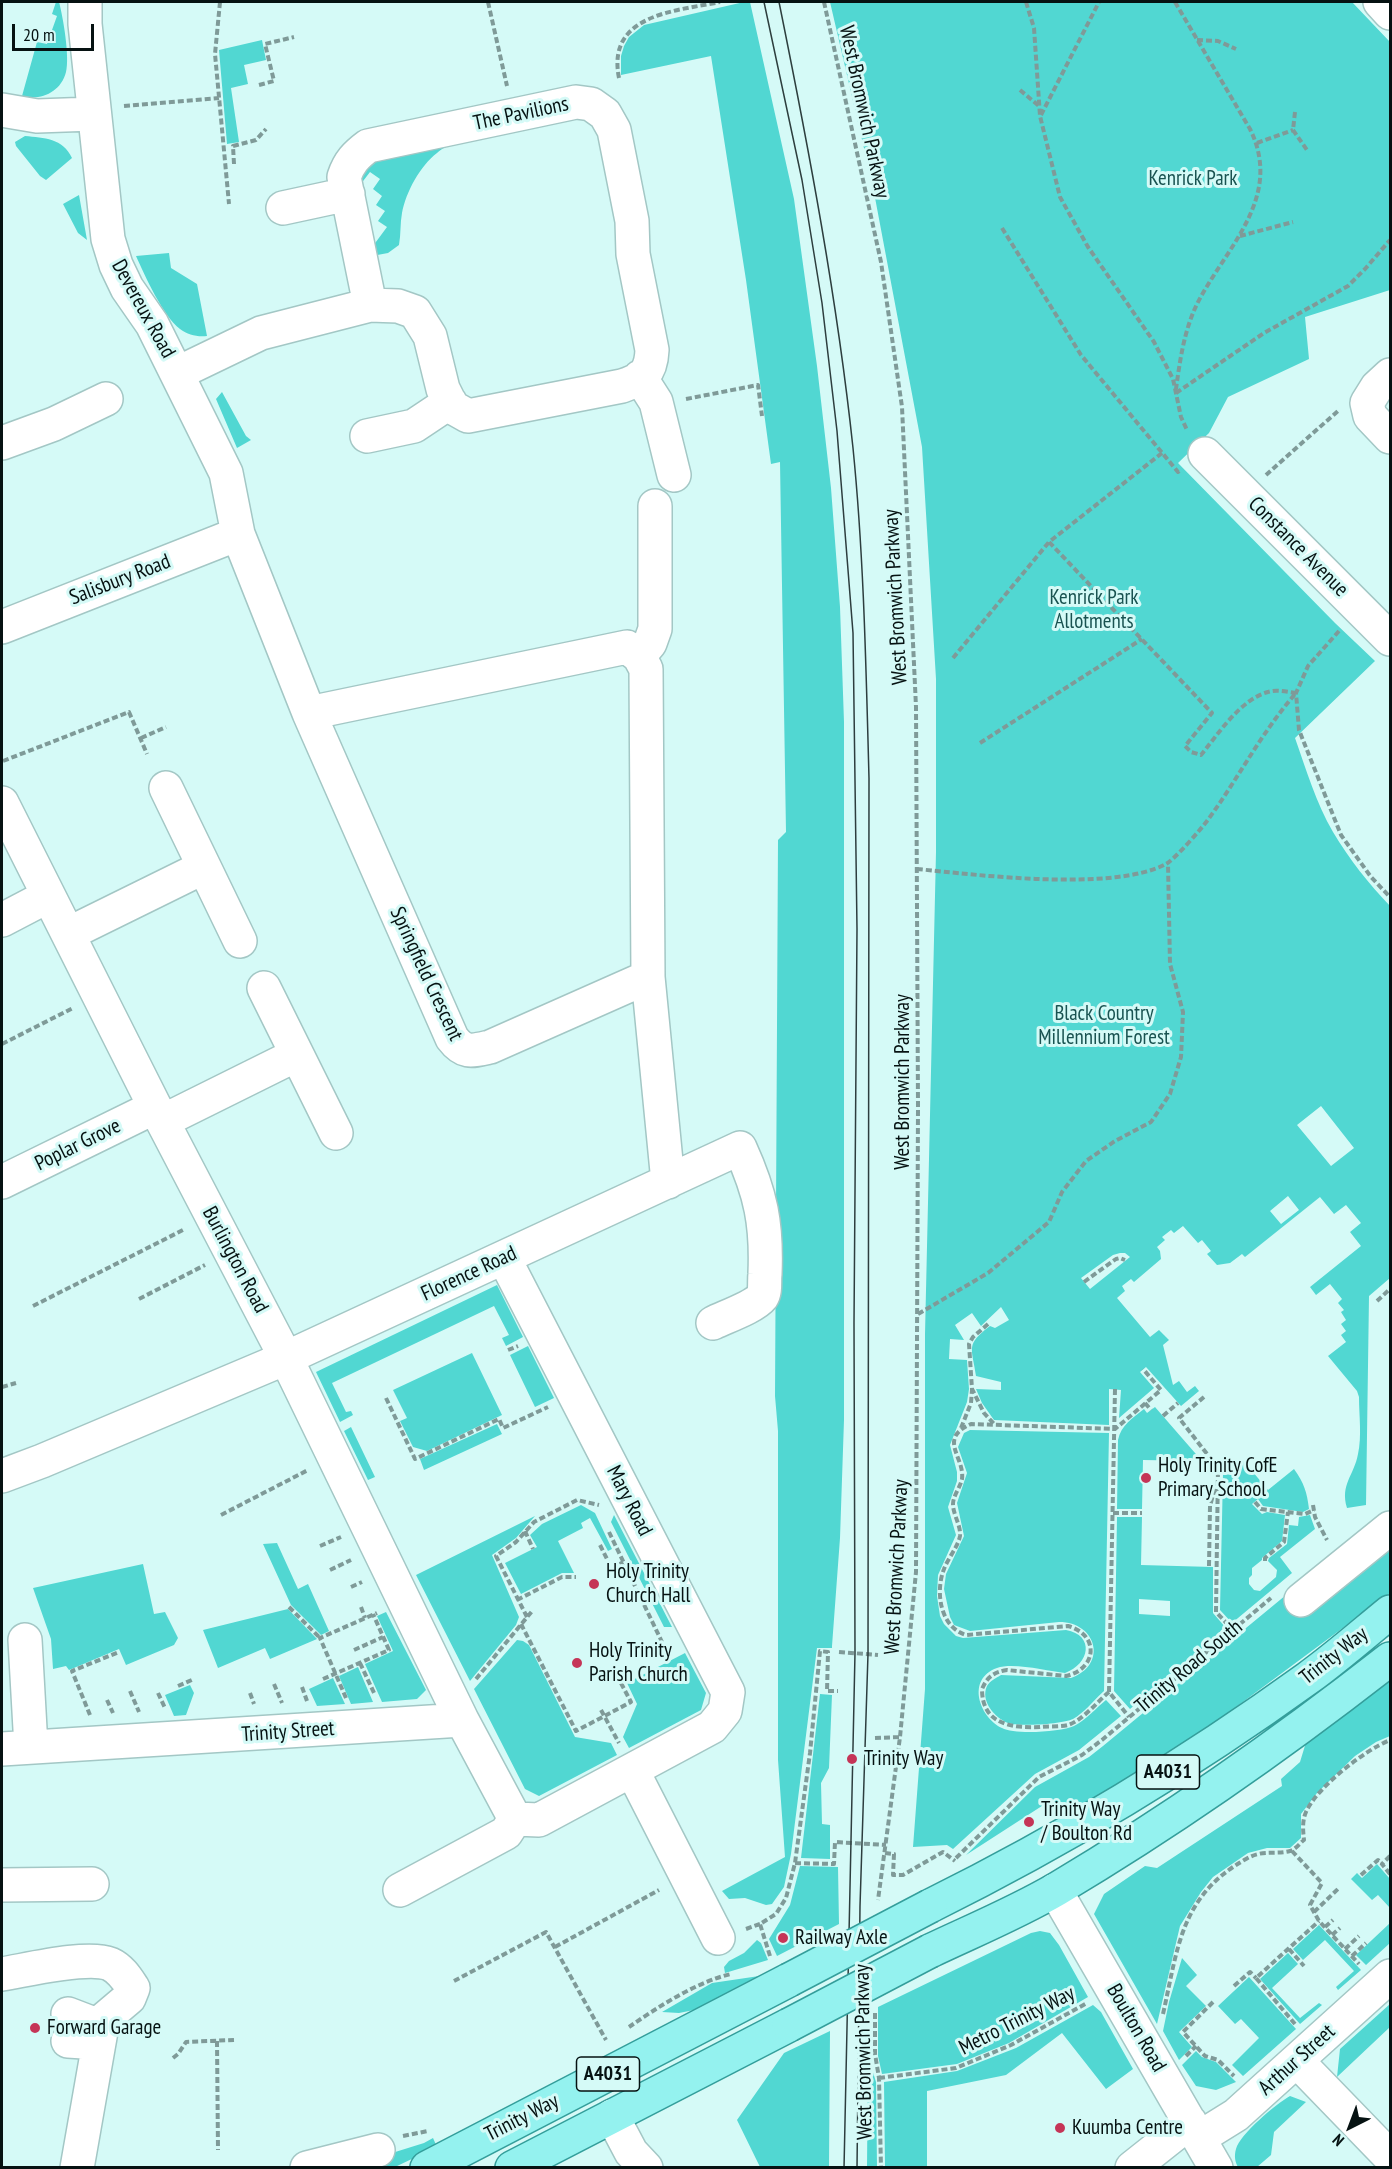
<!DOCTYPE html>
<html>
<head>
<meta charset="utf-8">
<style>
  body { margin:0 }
  #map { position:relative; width:1392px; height:2169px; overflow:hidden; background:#d5faf7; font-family:"PT Sans Narrow",sans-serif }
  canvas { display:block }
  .frame { position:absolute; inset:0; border:3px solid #061212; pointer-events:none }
  .north { position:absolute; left:1320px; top:2097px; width:60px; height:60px; -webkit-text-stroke:4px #d5faf7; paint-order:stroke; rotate:222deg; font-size:16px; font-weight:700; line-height:24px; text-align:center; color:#061212 }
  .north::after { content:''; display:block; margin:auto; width:21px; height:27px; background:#061212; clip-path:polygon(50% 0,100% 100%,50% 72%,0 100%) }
  .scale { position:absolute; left:12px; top:24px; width:82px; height:27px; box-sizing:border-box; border:3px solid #061212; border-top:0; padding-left:8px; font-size:18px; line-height:21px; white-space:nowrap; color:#061212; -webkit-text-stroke:4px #d5faf7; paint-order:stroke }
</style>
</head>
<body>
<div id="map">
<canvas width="1392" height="2169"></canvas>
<div class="frame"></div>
<div class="north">N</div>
<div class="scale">20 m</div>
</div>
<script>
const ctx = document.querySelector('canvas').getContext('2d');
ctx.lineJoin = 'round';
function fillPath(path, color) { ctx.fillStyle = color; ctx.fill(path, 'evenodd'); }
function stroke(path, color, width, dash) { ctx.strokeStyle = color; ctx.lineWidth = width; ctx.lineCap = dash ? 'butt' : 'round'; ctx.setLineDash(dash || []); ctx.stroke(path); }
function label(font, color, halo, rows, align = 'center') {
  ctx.font = font + ' "PT Sans Narrow",sans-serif'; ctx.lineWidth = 6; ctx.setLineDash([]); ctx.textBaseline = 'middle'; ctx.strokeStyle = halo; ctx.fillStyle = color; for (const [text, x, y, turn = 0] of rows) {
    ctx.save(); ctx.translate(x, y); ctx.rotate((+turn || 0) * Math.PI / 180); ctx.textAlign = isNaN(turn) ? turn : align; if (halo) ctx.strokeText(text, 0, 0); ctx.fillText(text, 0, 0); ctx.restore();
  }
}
const green = new Path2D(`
  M56 2H59C63 17 70 57 66 72 61 92 41 101 22 96L37 42 47 44 57 16 52 14Z
  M744 2H750L794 199 817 366 831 488 840 607 844 722V1420L840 1538 832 1646V1648H817L791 1854 784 1887 772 1904 766 1905 745 1898 729 1899 722 1891 785 1857 778 1760V1431L775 1396 778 840 786 832 780 462 771 464 746 280 711 56 621 75V56L624 46 629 37 644 25Z
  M830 2H1352L1390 42V290L1305 317 1309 359 1228 397 1209 433 1178 463 1335 623 1375 661 1295 738C1306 769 1316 803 1333 832 1349 859 1369 884 1390 906V1278L1369 1296 1366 1505 1347 1508C1340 1484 1354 1476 1358 1454 1362 1436 1359 1416 1359 1397L1357 1391 1328 1356 1346 1342 1341 1335 1346 1331 1341 1324 1346 1320 1341 1312 1344 1310 1338 1303 1342 1299 1330 1284 1316 1295 1310 1287 1361 1246 1350 1232 1361 1223 1346 1205 1334 1214 1320 1197 1245 1257 1242 1254 1230 1263 1217 1265 1207 1254 1211 1251 1202 1240 1198 1243 1183 1226 1174 1233 1171 1230 1162 1237 1165 1240 1157 1247 1160 1251 1161 1259 1134 1282 1131 1279 1122 1286 1125 1291 1117 1298 1150 1337 1159 1330 1169 1340 1163 1345 1173 1385 1179 1381 1187 1392 1195 1386 1199 1391 1181 1406 1146 1367 1140 1372 1154 1388 1119 1418 1121 1390 1109 1389V1425L994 1420 982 1403 976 1389 1001 1390V1382L976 1376C972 1347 965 1345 990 1326L995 1328 1009 1320 1001 1307 981 1326 972 1313 955 1325 964 1340 950 1339 949 1359 967 1360 969 1389 967 1402 950 1445 957 1472V1481L948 1507 956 1535 938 1575 937 1596 940 1616 944 1624 956 1636 963 1638 1066 1630C1095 1635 1090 1664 1065 1673 1048 1671 1013 1662 997 1668 966 1679 979 1717 1002 1728 1014 1735 1061 1732 1074 1726 1086 1720 1096 1708 1106 1700L1121 1716 1079 1750 1035 1774 953 1849 947 1845 913 1847 925 1689V1334L936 852V679L922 447 873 187ZM1321 1106 1354 1148 1331 1166 1297 1125ZM1288 1196 1299 1210 1281 1224 1270 1211ZM1120 1253H1125L1130 1257 1090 1289 1081 1278 1113 1255Z
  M262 40 266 60 244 65 248 84 231 88 239 142 227 144 219 50Z
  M25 136C44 138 63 138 72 158L46 180 40 176 16 146 15 142Z
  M457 142C451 145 442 148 437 153 420 166 406 192 402 213 400 223 401 234 399 245L388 253 372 256 370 250 387 227 378 221 385 211 376 205 382 196 373 189 380 179 370 172 357 189V177L370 158Z
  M79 195 87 240 78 233 63 204Z
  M169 253 171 268 197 284 207 336C197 337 188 335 180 329 163 316 145 276 136 256Z
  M222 392 246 436 251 440 237 448 216 399Z
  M497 1285 523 1337 506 1346 502 1338 509 1335 494 1306 332 1383 346 1412 351 1411 353 1415 340 1422 316 1372Z
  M528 1346 554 1398 535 1407 510 1355Z
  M472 1353 502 1415 427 1451 413 1447 400 1421 407 1418 393 1390Z
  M1155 1407 1202 1461 1143 1460 1142 1509H1117L1118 1440C1121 1425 1133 1418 1144 1409L1147 1413Z
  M497 1424 502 1434 424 1470 420 1459Z
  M351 1427 375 1477 368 1480 344 1431Z
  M970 1430 1109 1433 1104 1691C1094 1700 1084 1713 1073 1719 1063 1724 1019 1727 1008 1723 995 1718 980 1701 987 1686 990 1681 996 1678 1001 1675L1071 1678C1108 1665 1097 1622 1059 1622L970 1631 954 1625 950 1617 944 1589 946 1574 964 1536 957 1503 967 1473 958 1447 964 1433Z
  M1242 1459 1268 1490 1294 1469C1304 1483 1307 1492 1309 1509L1303 1512 1263 1506 1258 1499 1252 1504 1262 1514 1267 1512 1285 1515 1282 1541 1262 1558V1560L1252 1568V1575L1249 1578V1584L1254 1590 1260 1591 1276 1577 1277 1570 1268 1561 1269 1558 1287 1544 1289 1525 1298 1526 1299 1517 1310 1515 1315 1529 1280 1557 1292 1573 1232 1623 1220 1610 1223 1474Z
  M581 1505 595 1513 612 1549 608 1551 590 1518 581 1523 583 1528 558 1541 574 1573H562L521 1594 505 1563 537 1547 530 1535 542 1524Z
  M614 1515 672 1627H664L611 1522Z
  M535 1516 516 1538 492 1555 519 1617 516 1625 470 1681 416 1575Z
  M1117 1517H1142L1141 1565 1213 1567V1613L1226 1628 1130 1709 1114 1691ZM1139 1599 1170 1601V1616L1139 1614Z
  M277 1543 298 1589 308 1584 329 1631 321 1635 291 1605 263 1544Z
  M1390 1544V1593L1228 1713 1153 1763 1077 1810 1051 1812 1045 1804 966 1855 1035 1787 1089 1757 1103 1746 1286 1595Z
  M143 1564 154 1614 165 1612 178 1638 174 1645 126 1665 119 1649 69 1670 66 1666 53 1669 51 1639 33 1588Z
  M288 1609 317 1639 270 1659 265 1648 218 1668 203 1630Z
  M386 1612 426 1690 417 1699 382 1702 365 1664 393 1651 377 1616Z
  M517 1640 523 1641 529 1645 575 1737 611 1743 617 1755 539 1796 525 1789 474 1689Z
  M685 1653 706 1693 701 1710 629 1748 623 1737 637 1704 627 1683Z
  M358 1667 373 1702 351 1704 339 1676Z
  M1390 1676V1736L1376 1742 1355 1756 1317 1793 1301 1814V1838L1290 1848H1267L1248 1853 1213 1877 1201 1892 1180 1926 1157 2024 1094 1914 1104 1894 1145 1866 1157 1868 1282 1786 1281 1779 1300 1762 1307 1739Z
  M333 1678 345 1704 317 1706 309 1689Z
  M190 1685 194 1693 186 1715 174 1716 165 1695Z
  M820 1694 832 1695 829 1768 821 1783 822 1824 830 1825V1859L801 1858Z
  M1377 1864 1390 1879V1908L1378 1895 1372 1900 1351 1879 1357 1873 1362 1878Z
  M800 1866 838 1867 839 1924 777 1956 769 1939 790 1905Z
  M1390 1923V1943L1366 1965 1356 1955Z
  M1319 1925 1361 1970 1338 1990 1336 1987 1354 1971 1325 1940 1303 1960 1293 1949Z
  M1040 1931 1050 1933 1059 1945 1088 1997 1009 2043 957 2064 882 2074 878 2056V2007L1031 1933Z
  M757 1940 761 1943 768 1960 725 1973 724 1967 729 1961 744 1953Z
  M1288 1953 1298 1964 1272 1988 1300 2018 1319 2003 1322 2005 1300 2024 1260 1979Z
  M1182 1958 1197 1975 1186 1986 1206 2006 1179 2032 1192 2047 1179 2060 1163 2031 1169 2002Z
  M766 1975 699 2009 679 2013 662 2012 712 1983Z
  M1249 1977 1296 2029 1243 2076 1232 2065 1259 2038 1241 2019 1235 2024 1218 2006Z
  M1390 2004V2027L1337 2077 1340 2049Z
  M1093 2005 1101 2012 1133 2069 1106 2089 1062 2033 1006 2075 927 2091V2167H885L884 2082 957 2071 1016 2048Z
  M830 2031 829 2167H760L737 2120 784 2053Z
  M1196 2051 1202 2057 1216 2062 1236 2082 1216 2090 1196 2086 1182 2065Z
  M868 2056 876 2082 877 2167H867Z
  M1290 2096 1306 2102 1274 2132 1271 2155 1257 2167H1238C1235 2162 1234 2156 1236 2149 1240 2134 1276 2104 1290 2096Z
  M433 2138 437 2147 395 2167 344 2168 424 2143Z`);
const path = new Path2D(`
  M220 2 215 54 229 204
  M488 2 507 86
  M824 2 881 262 902 407 916 707 918 1107 916 1572 900 1737 878 1900
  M1026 2 1034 28 1040 116 1060 197 1088 247 1154 342 1173 379 1181 417 1187 430
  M1175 2 1250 129C1284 198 1226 247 1197 304 1184 331 1180 360 1176 389
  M1197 40 1218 41 1236 49
  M619 78C606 14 676 11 720 2
  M259 85 274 81 265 44 294 37
  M1020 90 1039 106
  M124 106 219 98
  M1295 112 1293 130 1307 150
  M1041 115 1099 2
  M1257 143 1293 130
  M234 164 233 146 256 140 266 129
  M1002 228 1081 355 1178 472 1181 469
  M1240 236 1293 222
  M1176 393 1264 333 1348 286 1365 269 1390 240
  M686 399 758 385 762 416
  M1162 453 1049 542 1212 713 1185 746 1191 752 1201 755C1218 734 1241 699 1268 692 1276 689 1288 692 1296 693
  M1266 475 1339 410
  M1339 631 1308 666 1296 693 1299 730 1341 835 1371 877 1390 897
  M953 658 1049 542
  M141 738 166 727
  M980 743 1142 639
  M3 761 129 712 147 754
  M917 869C979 875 1113 892 1166 864 1175 859 1201 829 1207 821 1238 779 1261 733 1296 693
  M2 1044 73 1008
  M1084 1282 1116 1259 1120 1258 1125 1260
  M139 1299 205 1265
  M1377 1301 1390 1289
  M33 1306 185 1229
  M918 1314 988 1273 1049 1222 1062 1192 1086 1161 1115 1141 1151 1122 1170 1094 1181 1057 1183 1012 1170 964 1168 863
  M988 1324 973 1337 969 1344 972 1389 984 1413 995 1425
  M508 1350 518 1346
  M2 1387 16 1383
  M1115 1389 1109 1692 1129 1717
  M1204 1397 1179 1418 1218 1468 1216 1612 1233 1630
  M386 1398 415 1459 499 1419 503 1428 548 1407
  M1145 1403 1151 1410
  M1163 1416 1178 1403
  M961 1428 971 1403 972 1390
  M1255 1502 1261 1509 1305 1514 1314 1510
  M1313 1505 1315 1517 1327 1540
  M1113 1513H1142
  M221 1515 308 1470
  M525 1531 533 1549
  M609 1532 662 1642
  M600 1545 612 1569 623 1562
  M320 1546 341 1537
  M1265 1561V1558L1284 1542 1288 1512
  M1209 1566 1210 1506 1216 1484
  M330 1570 351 1560
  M351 1587 362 1582
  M517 1600 562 1577H576
  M289 1607 320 1638
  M361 1607 365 1618
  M527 1617 496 1556 516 1542 534 1522 577 1500 599 1505
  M521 1624 576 1731 631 1702 613 1668
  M354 1650 383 1637
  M839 1652 878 1655
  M360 1663 375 1695
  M323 1679 389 1650 373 1614
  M476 1679 533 1610
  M274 1684 282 1703
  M178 1686 194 1679
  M302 1687 307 1701
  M130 1691 139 1712
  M1109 1692C1097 1702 1083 1720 1068 1725 1060 1727 1049 1726 1040 1727 1012 1728 982 1725 982 1689 987 1677 994 1672 1007 1670L1066 1676C1097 1669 1100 1635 1068 1626L966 1635C940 1627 935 1592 944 1569 948 1558 958 1547 960 1536 961 1525 953 1515 953 1504 953 1496 960 1488 962 1479 965 1457 937 1439 971 1424L1115 1429 1161 1390 1143 1369
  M158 1693 165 1708
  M250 1693 254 1704
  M346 1698 320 1638 377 1613
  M107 1700 113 1713
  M601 1710 619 1743
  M90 1715 72 1671 119 1652
  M875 1738 900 1737
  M1292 1851 1322 1883 1310 1905 1319 1921 1359 1964
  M885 1853 894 1854 893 1875H903L943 1852 955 1861
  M1390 1856 1382 1864 1390 1874
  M956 1858 1039 1777 1082 1755 1102 1740 1271 1598
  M795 1863 834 1864 835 1842 886 1845
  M1361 1875 1378 1860 1382 1864
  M1314 1912 1339 1888
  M1325 1927 1333 1920
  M746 1929 760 1924
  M1332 1935 1340 1928
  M555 1947 659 1890
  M1289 1949 1304 1966
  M1345 1949 1359 1936
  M770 1956 760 1924 776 1914 786 1898 795 1863 810 1753 820 1651 828 1652 827 1691H838
  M1352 1956 1366 1943
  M454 1981 546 1932 606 2040
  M1234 1986 1250 1972 1256 1978
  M1213 2002 1183 2032 1205 2056 1218 2060 1234 2076
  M875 2013V2054L879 2078 881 2168
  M1163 2014C1178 1948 1180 1896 1246 1859 1263 1849 1274 1855 1290 1851 1295 1850 1300 1843 1304 1840 1303 1831 1302 1821 1306 1812 1317 1787 1365 1750 1390 1740
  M1295 2024 1256 1978 1319 1921
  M629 2027C658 2007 696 1982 731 1974
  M217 2041 218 2150
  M1186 2056 1196 2046
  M173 2058 178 2054 186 2042 234 2040
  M879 2078 956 2068 1011 2045 1087 2003
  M403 2136 428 2131`);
const minor = new Path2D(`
  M85 2V24L108 239 116 265 127 288 152 324 226 473 238 534 309 713 452 1038C464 1054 472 1051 490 1047L648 977
  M1380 2 1390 13
  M2 110 37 116 93 114
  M283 208 348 194
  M178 373 261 333 370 305 398 306 415 312 430 336 443 389 452 407 468 416 622 386C643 379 651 373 652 350L633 254 632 221 614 130 605 114 591 104 576 102 368 146C356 155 349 162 344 177L370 305
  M1390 375 1377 387 1367 403 1370 416 1390 437
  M640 377 656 402 674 475
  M367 436 414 426 450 402
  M2 443 54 424 106 399
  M1205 454 1390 639
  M2 627 238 534
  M639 656 650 643 655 629V506
  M309 713 627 647 639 656 646 669 648 977 668 1182
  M166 788 240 941
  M2 803 155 1107 286 1358 462 1720
  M2 920 48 896
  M68 934 204 867
  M264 988 336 1133
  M163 1121 296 1055
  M2 1182 155 1107
  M504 1258 728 1692 725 1711 712 1727 632 1770
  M2 1476 42 1461 286 1358 740 1148C761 1194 767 1224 765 1274 764 1281 766 1291 762 1297 754 1307 725 1317 713 1323
  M1301 1600 1390 1528
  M25 1640 31 1747
  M2 1749 462 1720 515 1819 539 1820 632 1770 718 1938
  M2 1885 92 1884
  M400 1890 506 1833 515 1819
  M1055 1890 1216 2168
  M2 1974C27 1970 87 1955 110 1964 121 1969 127 1979 133 1988L129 1998 103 2020 77 2168
  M68 2014 102 2027
  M68 2041 99 2043
  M1297 2061 1390 2157
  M612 2116 631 2152 646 2168
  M1199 2138 1236 2115 1390 1976
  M307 2168 378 2150
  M1132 2168 1190 2122`);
const major = new Path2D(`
  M930 1906C1061 1841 1189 1764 1308 1678 1337 1657 1363 1634 1390 1612
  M930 1951C972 1931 1016 1913 1057 1889 1173 1820 1284 1742 1390 1659
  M427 2168 789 1980
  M512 2168 789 2025`);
const tram = new Path2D(`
  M764 2 802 180 822 303 837 431 853 633 857 929 854 1323 855 1653 844 2168
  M779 2C809 150 837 298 853 448 864 558 866 668 869 778L868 1654 860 1906 857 2168`);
const majorBridge = new Path2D(`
  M789 1980 930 1906
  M789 2025 930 1951`);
const markers = [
  [1146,1478,6,"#c53557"],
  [594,1584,6,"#c53557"],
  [577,1663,6,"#c53557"],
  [852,1759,6,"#c53557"],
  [1029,1822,6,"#c53557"],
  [783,1938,6,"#c53557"],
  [35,2028,6,"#c53557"],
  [1060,2128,6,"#c53557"]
];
const shields = [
  [1168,1772,63],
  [608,2074,63]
];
const shieldNames = [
  ["A4031",1168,1772],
  ["A4031",608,2074]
];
const streetNames = [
  ["West Bromwich Parkway",864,112,78],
  ["The Pavilions",521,114,-12],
  ["Devereux Road",143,309,61],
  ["Constance Avenue",1298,547,45],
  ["Salisbury Road",120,580,-21],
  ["West Bromwich Parkway",896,597,-93],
  ["Springfield Crescent",426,974,65],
  ["West Bromwich Parkway",903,1082,-90],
  ["Poplar Grove",78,1145,-26],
  ["Burlington Road",235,1260,62],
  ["Florence Road",469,1274,-25],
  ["Mary Road",629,1501,63],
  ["West Bromwich Parkway",897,1567,-87],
  ["Trinity Way",1334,1656,-38],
  ["Trinity Road South",1189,1667,-40],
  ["Trinity Street",288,1732,-4],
  ["Metro Trinity Way",1017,2021,-27],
  ["Boulton Road",1136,2028,60],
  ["West Bromwich Parkway",864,2052,-91],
  ["Arthur Street",1297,2060,-42],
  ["Trinity Way",522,2118,-27]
];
const parkNames = [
  ["Kenrick Park",1193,179],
  ["Kenrick Park",1094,598],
  ["Allotments",1094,622],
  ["Black Country",1104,1014],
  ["Millennium Forest",1104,1038]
];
const poiNames = [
  ["Holy Trinity CofE",1158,1466],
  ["Primary School",1158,1490],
  ["Holy Trinity",606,1572],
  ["Church Hall",606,1596],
  ["Holy Trinity",589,1651],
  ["Parish Church",589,1675],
  ["Trinity Way",864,1759],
  ["Trinity Way",1041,1810],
  ["/ Boulton Rd",1041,1834],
  ["Railway Axle",795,1938],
  ["Forward Garage",47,2028],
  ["Kuumba Centre",1072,2128]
];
fillPath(green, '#51d7d2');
stroke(minor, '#a3c7c5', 36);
stroke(major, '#349e9b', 36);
stroke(path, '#7f9a98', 4, [6, 3]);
stroke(minor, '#fff', 33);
stroke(major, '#94f2ef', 33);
stroke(tram, '#2d3e3e', 1.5);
stroke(majorBridge, '#349e9b', 36, []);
stroke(majorBridge, '#94f2ef', 33);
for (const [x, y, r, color] of markers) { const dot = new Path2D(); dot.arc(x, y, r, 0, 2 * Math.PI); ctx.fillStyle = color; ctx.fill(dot); stroke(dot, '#d5faf7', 2); }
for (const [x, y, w] of shields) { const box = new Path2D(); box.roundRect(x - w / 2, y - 17, w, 34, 4.5); ctx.fillStyle = '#d5faf7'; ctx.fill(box); stroke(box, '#061212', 1.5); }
label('bold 20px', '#061212', null, shieldNames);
label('21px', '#061212', '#d5faf7', streetNames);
label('21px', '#195351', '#d5faf7', parkNames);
label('21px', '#061212', '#d5faf7', poiNames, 'left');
</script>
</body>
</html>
